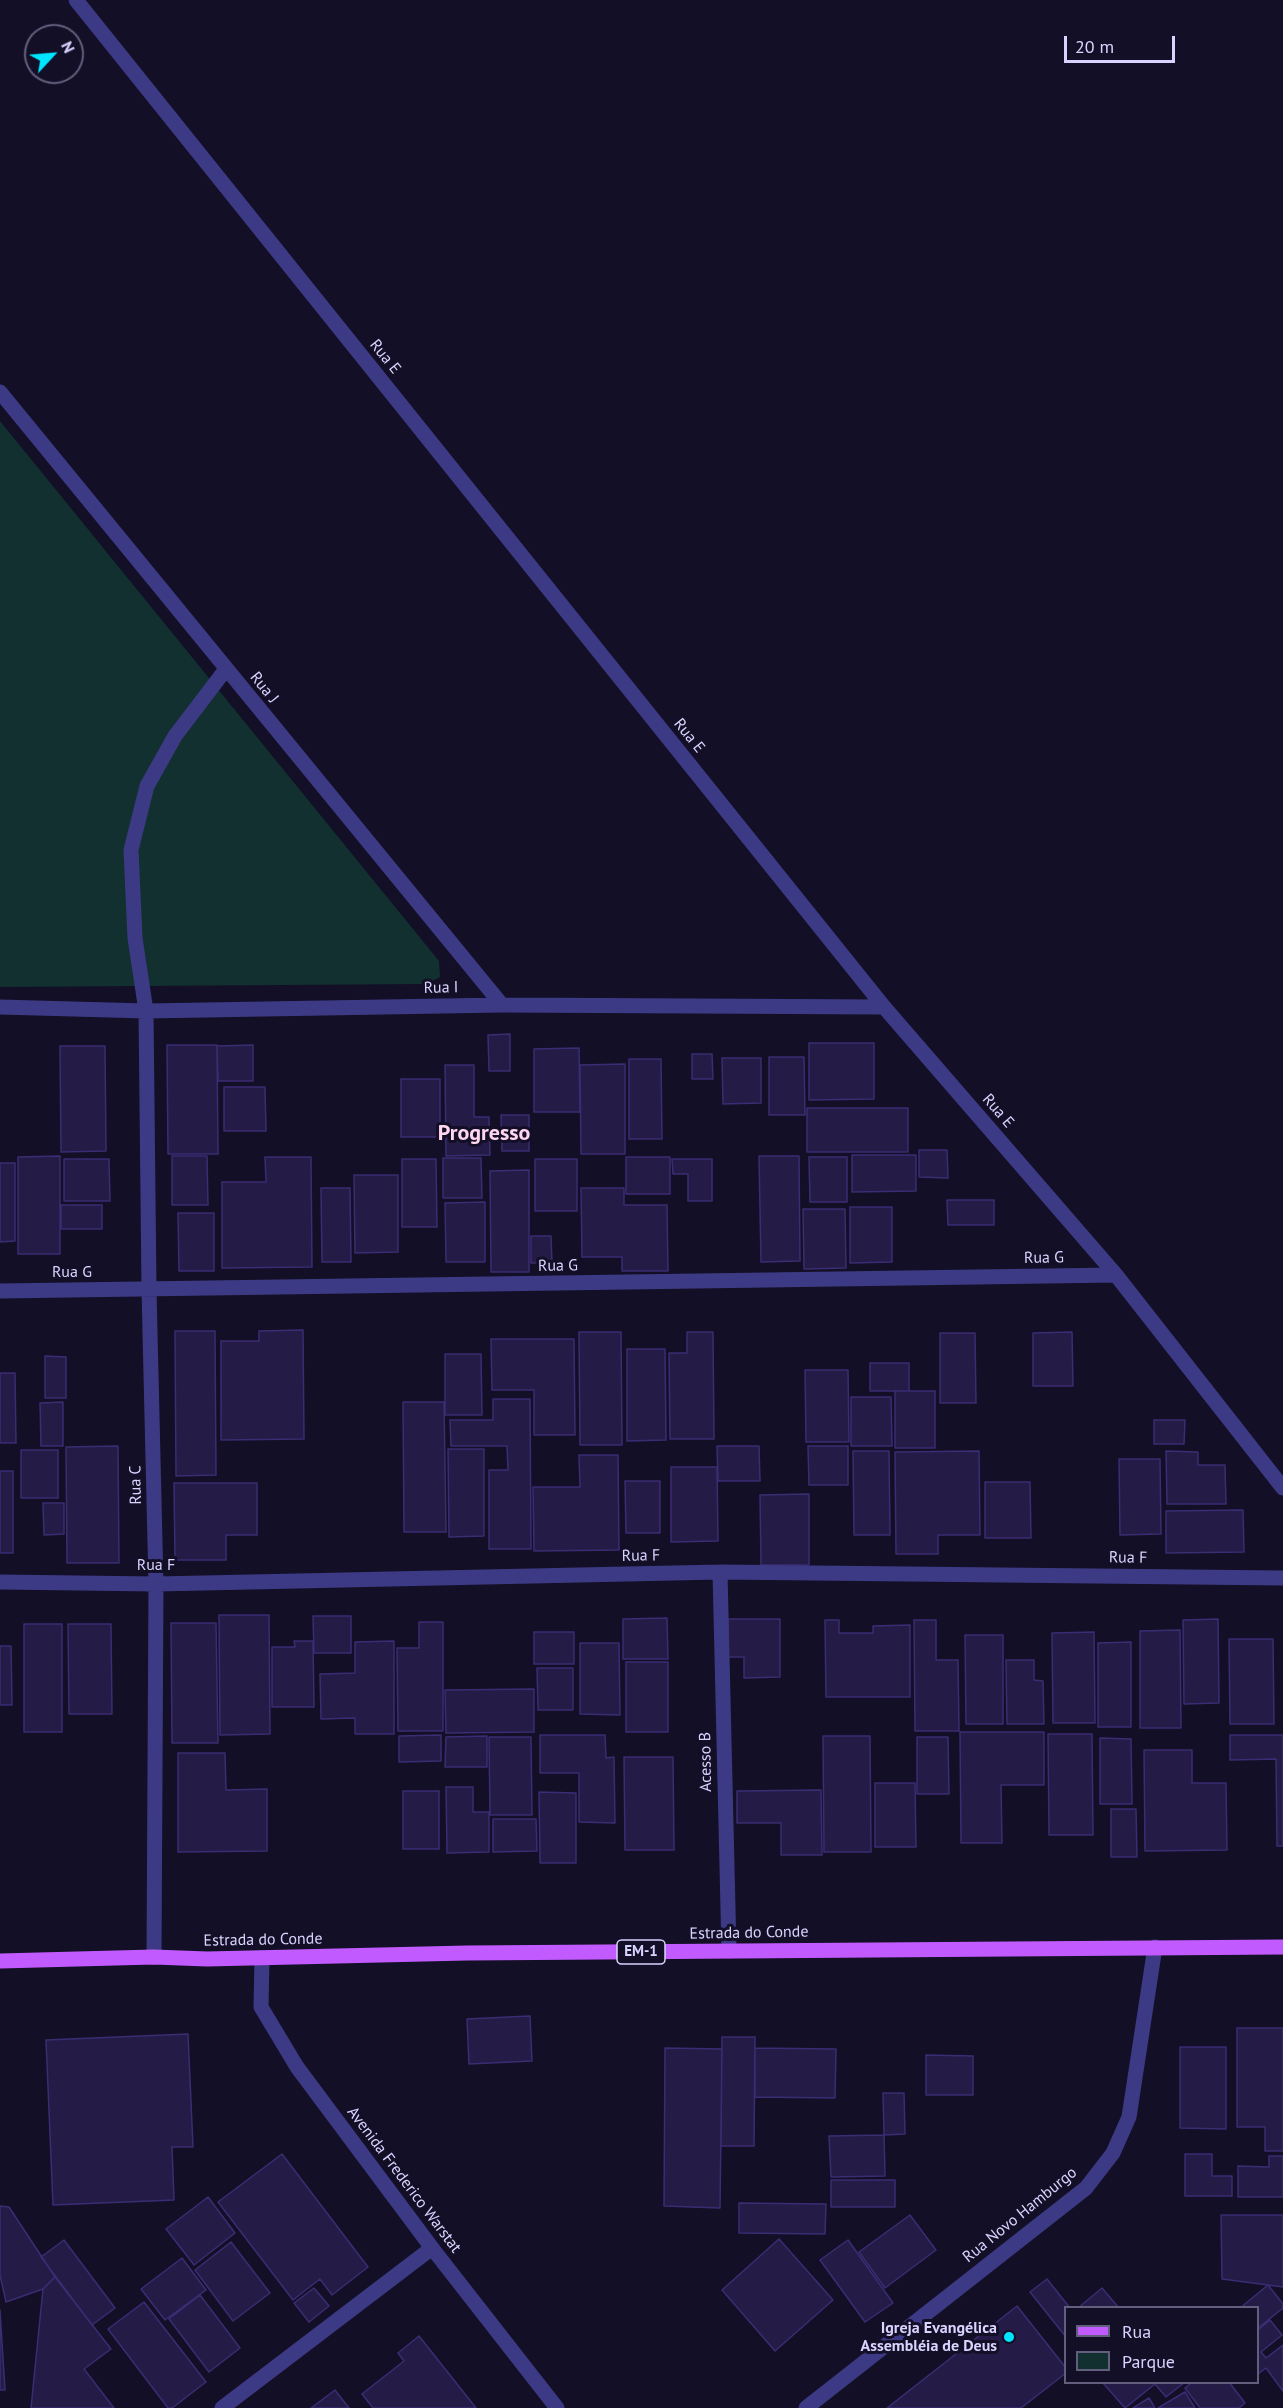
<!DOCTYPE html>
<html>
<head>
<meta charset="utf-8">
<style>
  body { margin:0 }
  #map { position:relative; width:1283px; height:2408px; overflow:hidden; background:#130f26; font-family:"PT Sans",sans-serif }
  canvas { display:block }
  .legend { position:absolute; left:1064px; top:2306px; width:195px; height:78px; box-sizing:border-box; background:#130f26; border:2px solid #625e7d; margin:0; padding:8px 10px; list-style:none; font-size:18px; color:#d9d4ff }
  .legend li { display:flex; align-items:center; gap:12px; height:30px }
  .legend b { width:30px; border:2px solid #625e7d }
  .north { position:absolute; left:24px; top:24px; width:60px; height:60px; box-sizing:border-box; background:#130f26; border:2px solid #625e7d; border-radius:50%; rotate:64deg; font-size:16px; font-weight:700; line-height:24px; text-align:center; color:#d9d4ff }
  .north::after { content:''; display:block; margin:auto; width:21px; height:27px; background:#00e5ff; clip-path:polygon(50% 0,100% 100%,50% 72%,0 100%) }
  .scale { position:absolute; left:1064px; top:36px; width:111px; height:27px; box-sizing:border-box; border:3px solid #d9d4ff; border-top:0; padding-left:8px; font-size:18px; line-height:21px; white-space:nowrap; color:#d9d4ff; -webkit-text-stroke:4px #130f26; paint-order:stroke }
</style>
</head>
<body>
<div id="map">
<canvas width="1283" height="2408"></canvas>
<ul class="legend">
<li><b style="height:8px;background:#c25bff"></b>Rua</li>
<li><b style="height:16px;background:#12302f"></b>Parque</li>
</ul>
<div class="north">N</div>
<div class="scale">20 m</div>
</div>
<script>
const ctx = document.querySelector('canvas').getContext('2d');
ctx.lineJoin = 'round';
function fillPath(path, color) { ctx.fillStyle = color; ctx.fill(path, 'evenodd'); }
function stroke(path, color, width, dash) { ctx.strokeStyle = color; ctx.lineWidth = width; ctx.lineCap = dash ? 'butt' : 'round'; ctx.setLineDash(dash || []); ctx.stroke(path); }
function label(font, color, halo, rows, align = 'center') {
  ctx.font = font + ' "PT Sans",sans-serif'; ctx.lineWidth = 6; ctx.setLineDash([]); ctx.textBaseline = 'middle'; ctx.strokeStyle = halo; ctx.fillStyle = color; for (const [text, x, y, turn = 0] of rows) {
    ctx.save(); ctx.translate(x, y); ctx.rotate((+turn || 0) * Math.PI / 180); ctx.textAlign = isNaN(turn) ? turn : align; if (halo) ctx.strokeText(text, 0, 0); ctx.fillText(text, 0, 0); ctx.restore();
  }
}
const green = new Path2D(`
  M0 421 439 961 440 977 427 984 0 987Z`);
const building = new Path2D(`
  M510 1034V1071H489L488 1035Z
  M809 1043H874V1099L809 1100Z
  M167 1045H217L218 1154H168Z
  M253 1045V1081H218L217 1046Z
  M60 1046H105L106 1151 61 1152Z
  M579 1048 580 1112H534V1049Z
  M692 1054H712L713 1079H692Z
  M769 1057H804L805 1115H769Z
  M722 1058H761V1103L723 1104Z
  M629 1059H661L662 1139H629Z
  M625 1064V1154H581L580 1065Z
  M445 1065H474V1117H489L490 1155 446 1156Z
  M401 1079H440V1137H401Z
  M224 1087H265L266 1131H224Z
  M807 1108H908V1152H807Z
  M501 1115H529V1151H502Z
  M919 1150H947L948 1178 919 1177Z
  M852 1155H916V1191L852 1192Z
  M60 1156V1254H18V1157Z
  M172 1156H207L208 1205H172Z
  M759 1156H799L800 1261 761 1262Z
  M265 1157H311L312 1267 222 1268V1182H266Z
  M626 1157H670V1194H626Z
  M809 1157H847V1202H810Z
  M443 1158H481L482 1198H443Z
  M64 1159H109L110 1201H64Z
  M402 1159H436L437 1227H402Z
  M535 1159H577V1211H535Z
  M672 1159H712V1201H688V1174H673Z
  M0 1163H15V1241L0 1242Z
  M529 1170V1272H491L490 1171Z
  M354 1175H398V1252L355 1253Z
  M321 1188H350L351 1262H322Z
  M581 1188H624V1205H667L668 1271H622V1257H582Z
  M947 1200H994V1225H948Z
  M485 1202V1262H446L445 1203Z
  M61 1205H102V1229H61Z
  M850 1207H892V1262L850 1263Z
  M803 1209H845L846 1268 804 1269Z
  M178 1213H214V1271H179Z
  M531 1236H551L552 1263H531Z
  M303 1330 304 1439 221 1440V1341H259V1331Z
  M175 1331H215L216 1475 176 1476Z
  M579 1332H621L622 1445H580Z
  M687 1332H713L714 1439H670L669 1353H687Z
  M1072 1332 1073 1386H1033V1333Z
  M940 1333H975L976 1403H940Z
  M491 1339H574L575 1435H534V1390H492Z
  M627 1349H665L666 1440 627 1441Z
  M445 1354H481L482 1415H445Z
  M45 1356 66 1357V1398H45Z
  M870 1363H909V1391H870Z
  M805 1370H848L849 1442H806Z
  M0 1373H15L16 1443H0Z
  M895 1391H935V1448H895Z
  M851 1397H891L892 1446H851Z
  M493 1399H530L531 1549H489V1470H508L507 1446H451L450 1420H493Z
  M63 1402V1446H41L40 1403Z
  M403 1402H444L446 1532H404Z
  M1154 1420H1185L1184 1444H1154Z
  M118 1446 119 1563H67L66 1447Z
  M717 1446H759L760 1481H718Z
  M808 1446H848V1485H809Z
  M448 1449H484V1536L449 1537Z
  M21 1450H58V1498H21Z
  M853 1451H889L890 1535H854Z
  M979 1451 980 1535H938V1554H896L895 1452Z
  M1166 1451 1198 1452V1465H1225L1226 1504H1167Z
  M579 1455H618L619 1550 534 1551 533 1487H580Z
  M1119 1459H1160L1161 1534 1120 1535Z
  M671 1467H717L718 1541 671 1542Z
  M0 1471H13V1553H0Z
  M625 1481H660V1533H626Z
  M985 1482H1030L1031 1538H985Z
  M174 1483H257V1535H226V1560H175Z
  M809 1494V1565H761L760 1495Z
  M43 1503H64V1534L44 1535Z
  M1243 1510 1244 1552 1166 1553V1511Z
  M219 1615H269L270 1734 220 1735Z
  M313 1616H351V1653H314Z
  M667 1618 668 1659H623V1619Z
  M728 1619H780V1677L744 1678V1657H728Z
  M1218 1619 1219 1703 1184 1704 1183 1620Z
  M825 1620H839V1633H873V1626L910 1625V1697H826Z
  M914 1620H936V1660H958L959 1731H915Z
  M419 1622H443V1731H398L397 1648H419Z
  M171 1623H216L218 1743H172Z
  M24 1624H62V1732H24Z
  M68 1624H111L112 1714H69Z
  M1180 1630 1181 1728H1140V1631Z
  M534 1632H574V1664H534Z
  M1094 1632 1095 1723H1053L1052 1633Z
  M965 1635H1003V1724H966Z
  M1229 1639H1273L1274 1724H1230Z
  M294 1641H313L314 1707H272V1647H295Z
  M394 1641V1734H355V1718L321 1719 320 1674 355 1673V1642Z
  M1131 1642V1727H1098V1643Z
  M580 1643H619L620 1715 580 1714Z
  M0 1646H11L12 1705H0Z
  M1006 1660H1034V1680L1043 1681 1044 1724H1007Z
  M626 1662H668V1732H626Z
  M537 1668H573V1710H538Z
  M534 1689V1732L446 1733 445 1690Z
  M960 1732H1044V1785H1001L1002 1843H961Z
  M1048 1734H1092L1093 1835H1049Z
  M441 1735V1761L399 1762V1736Z
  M540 1735H605L606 1758 614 1757 615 1823 579 1822V1773H540Z
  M1230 1735H1283V1846H1277L1276 1759 1230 1760Z
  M487 1736V1767H445L446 1737Z
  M823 1736H870L871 1852H824Z
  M489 1737H531L532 1815H490Z
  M917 1737H948L949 1794H917Z
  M1100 1738 1131 1739 1132 1804H1100Z
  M1144 1750H1192V1783H1226L1227 1850 1145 1851Z
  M178 1753H225L226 1790 267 1789V1851L178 1852Z
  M624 1757H673L674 1850H625Z
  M875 1783H915L916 1847H875Z
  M446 1787H473V1812H489V1852L447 1853Z
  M821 1790 822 1855H781V1823H737V1791Z
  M403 1791H439V1849H403Z
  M539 1792 576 1793V1863H540Z
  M1111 1809H1136L1137 1857H1111Z
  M493 1819H536L537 1851 493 1852Z
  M530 2016 532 2061 469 2064 467 2019Z
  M1237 2028H1283V2151H1265V2127H1237Z
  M188 2034 193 2147H172L174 2200 53 2205 46 2040Z
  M722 2037H755L754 2146H721Z
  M1180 2047H1226V2129L1180 2128Z
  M665 2048 722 2049 720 2208 664 2206Z
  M755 2048 836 2049 835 2098 755 2097Z
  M926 2055 973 2056V2095H926Z
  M883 2093H904L905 2134 884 2135Z
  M884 2135 885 2176 831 2177 829 2136Z
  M282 2154 368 2267 332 2295 320 2279 293 2300 218 2202Z
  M1185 2154H1212V2176H1232V2196H1185Z
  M1269 2156H1283V2197H1238V2166L1269 2167Z
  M831 2180H895V2207H831Z
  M208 2197 235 2233 194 2265 166 2229Z
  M739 2203 826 2204 825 2234 739 2233Z
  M0 2206 9 2207 55 2277 43 2289 6 2302 0 2275Z
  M910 2215 936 2250 885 2288 859 2252Z
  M1221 2215H1283V2287L1222 2279Z
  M779 2239 833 2300 775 2351 722 2290Z
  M64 2240 115 2308 92 2325 41 2257Z
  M848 2240 893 2303 865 2322 820 2260Z
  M231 2242 270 2293 233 2321 195 2270Z
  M182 2258 206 2290 165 2320 141 2289Z
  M55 2277 111 2349 84 2369 114 2408H31L43 2289Z
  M1047 2279 1070 2308H1066V2337L1030 2292Z
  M1268 2285 1283 2304V2308L1258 2328V2308H1240Z
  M314 2288 329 2306 309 2322 294 2303Z
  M1102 2288 1119 2308H1078Z
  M200 2295 240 2348 209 2372 169 2319Z
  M144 2302 206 2382 172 2408H168L108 2329Z
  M1017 2306 1066 2368V2373L1021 2408H887Z
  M0 2310 5 2390H0Z
  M1270 2320 1282 2335 1261 2352 1266 2358 1283 2345V2391L1266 2368 1258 2374V2330Z
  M419 2336 476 2408H373L362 2394 404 2361 398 2353Z
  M1102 2382H1185L1166 2397 1155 2384 1125 2408Z
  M1192 2382H1229L1245 2403 1239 2408H1200L1185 2388Z
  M335 2390 349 2408H311Z
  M1185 2392 1195 2408H1158Z
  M1149 2398 1155 2408H1133Z`);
const minor = new Path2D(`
  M76 0 884 1007 1116 1275 1283 1488
  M0 392 502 1005
  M0 1007 146 1011 502 1005 884 1007
  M0 1291 1116 1275
  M720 1572 729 1951
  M0 1582 156 1584 720 1572 1283 1578
  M154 1957 156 1584 149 1290 146 1011 135 938 131 850 147 786 175 736 226 669
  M222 2408 432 2248
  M806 2408 1086 2188 1113 2153 1129 2117 1155 1947`);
const tertiary = new Path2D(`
  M262 1958 261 2007 297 2067 432 2248 557 2408`);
const primary = new Path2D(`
  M0 1961 154 1957 207 1959 467 1953 1283 1947`);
const markers = [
  [1009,2337,6,"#00e5ff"]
];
const shields = [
  [641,1952,48]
];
const shieldNames = [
  ["EM-1",641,1952]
];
const streetNames = [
  ["Rua E",385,357,51],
  ["Rua J",264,688,51],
  ["Rua E",689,736,51],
  ["Rua I",441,988,-1],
  ["Rua E",998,1111,49],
  ["Rua G",1044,1258,-1],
  ["Rua G",558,1266,-1],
  ["Rua G",72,1272],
  ["Rua C",136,1485,-91],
  ["Rua F",641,1556,-1],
  ["Rua F",1128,1558,1],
  ["Rua F",156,1565],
  ["Acesso B",706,1762,-91],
  ["Estrada do Conde",749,1933,-1],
  ["Estrada do Conde",263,1940,-1],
  ["Avenida Frederico Warstat",404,2180,53],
  ["Rua Novo Hamburgo",1020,2215,-39]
];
const poiNames = [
  ["Igreja Evangélica",997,2328],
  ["Assembléia de Deus",997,2346]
];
const districtNames = [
  ["Progresso",484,1134]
];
fillPath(green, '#12302f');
fillPath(building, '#241b47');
stroke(building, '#3b2d73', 1.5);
stroke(minor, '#3d3a85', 15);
stroke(tertiary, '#3d3a85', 15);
stroke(primary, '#c25bff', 15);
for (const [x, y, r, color] of markers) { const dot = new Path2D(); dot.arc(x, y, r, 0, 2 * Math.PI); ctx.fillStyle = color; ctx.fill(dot); stroke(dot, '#130f26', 2); }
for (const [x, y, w] of shields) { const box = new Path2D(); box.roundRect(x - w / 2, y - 12, w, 24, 4.5); ctx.fillStyle = '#130f26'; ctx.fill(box); stroke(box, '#d9d4ff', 1.5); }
label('bold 15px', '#d9d4ff', null, shieldNames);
label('16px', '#d9d4ff', '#130f26', streetNames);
label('bold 16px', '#d9d4ff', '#130f26', poiNames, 'right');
label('bold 22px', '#ffd6f0', '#130f26', districtNames);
</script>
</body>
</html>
